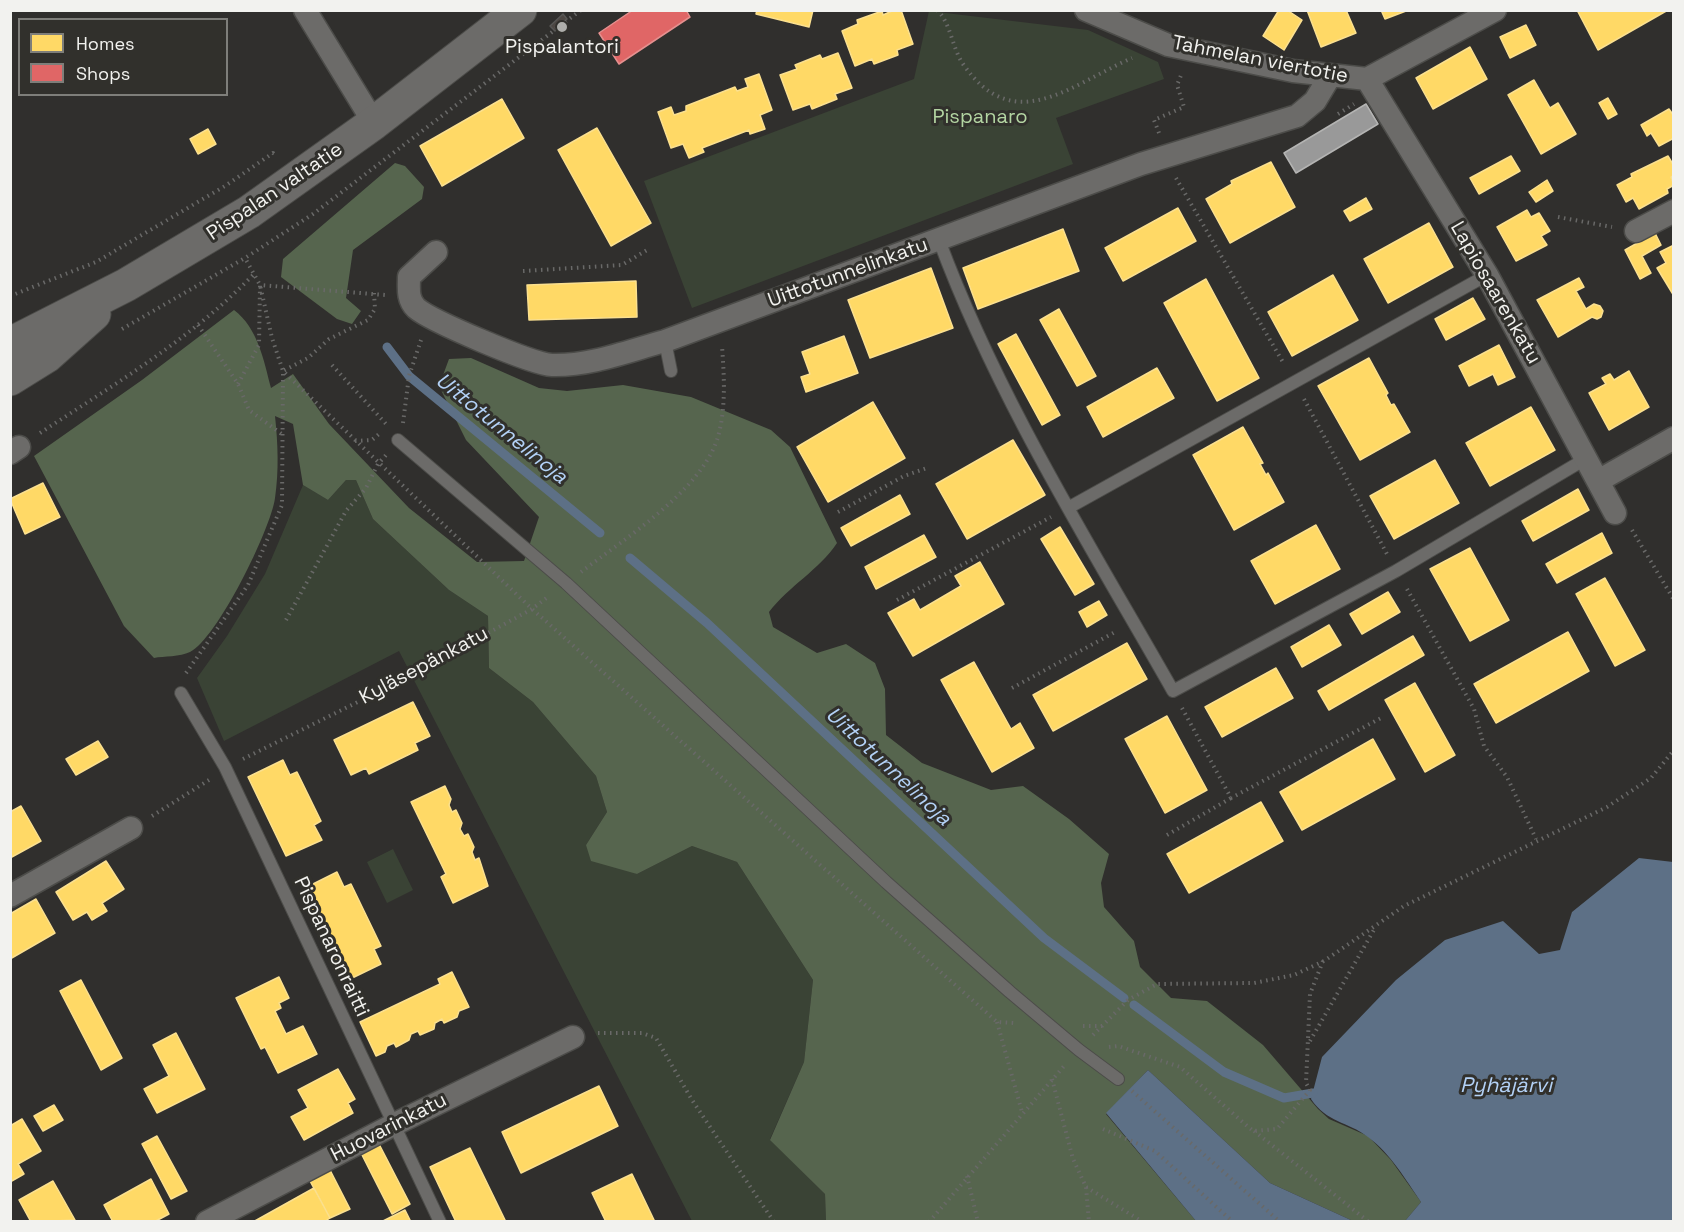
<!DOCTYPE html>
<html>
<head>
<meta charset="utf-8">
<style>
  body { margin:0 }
  #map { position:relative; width:1684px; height:1232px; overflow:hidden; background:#302f2d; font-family:"Space Grotesk",sans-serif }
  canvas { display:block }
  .frame { position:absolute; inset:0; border:12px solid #f2f2ef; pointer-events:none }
  .legend { position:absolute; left:18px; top:18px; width:210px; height:78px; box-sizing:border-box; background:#31302c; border:2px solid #7e7e7a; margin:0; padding:8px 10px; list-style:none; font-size:18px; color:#f2f2ef }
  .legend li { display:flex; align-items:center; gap:12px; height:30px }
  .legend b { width:30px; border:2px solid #7e7e7a }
</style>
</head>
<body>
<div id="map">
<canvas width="1684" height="1232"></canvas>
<div class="frame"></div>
<ul class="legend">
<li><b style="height:16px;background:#ffd966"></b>Homes</li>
<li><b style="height:16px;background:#e06666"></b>Shops</li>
</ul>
</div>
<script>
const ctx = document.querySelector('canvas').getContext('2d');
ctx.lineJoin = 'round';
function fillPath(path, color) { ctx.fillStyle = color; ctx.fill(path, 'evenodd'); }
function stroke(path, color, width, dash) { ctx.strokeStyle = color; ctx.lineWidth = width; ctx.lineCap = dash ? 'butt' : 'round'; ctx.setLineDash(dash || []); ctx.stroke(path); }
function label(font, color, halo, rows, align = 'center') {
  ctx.font = font + ' "Space Grotesk",sans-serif'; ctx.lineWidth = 6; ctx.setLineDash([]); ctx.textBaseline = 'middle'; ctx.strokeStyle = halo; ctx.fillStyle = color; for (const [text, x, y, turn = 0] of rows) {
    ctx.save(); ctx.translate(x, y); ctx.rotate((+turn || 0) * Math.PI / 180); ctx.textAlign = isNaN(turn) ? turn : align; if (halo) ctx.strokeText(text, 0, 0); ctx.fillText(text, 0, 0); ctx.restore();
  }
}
const green = new Path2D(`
  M929 11 1088 30 1158 62 1164 79 1056 118 1073 164 692 308 644 181 914 79Z
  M346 480H356L373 519 449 590 488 616 489 668 533 702 596 776 607 812 586 845 637 874 692 846 737 862 813 980 804 1062 770 1139 825 1194 826 1221H692L399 651 224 741 197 678 227 636 265 574 303 485 328 500Z
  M393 849 413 890 387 903 367 862Z`);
const forest = new Path2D(`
  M395 163 405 166 424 187 422 199 353 250 346 298 361 311 352 324 337 319 281 277 283 259Z
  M234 310C258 328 264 361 271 388L293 374 329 424 409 508 477 562 524 561 539 517 466 440 439 386 449 359 471 358 539 388 567 391 623 385 691 397 771 430 790 447 837 543C819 570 789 586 769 612L773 627 817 653 846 644 875 663 885 689 886 735 922 763 991 790 1023 786 1069 819 1109 854 1101 883 1104 907 1134 941 1140 967 1171 998 1207 1001 1263 1045 1318 1109 1329 1119 1368 1136 1391 1160 1421 1202 1405 1221H1353L1270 1183 1148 1070 1106 1114 1196 1221H826L825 1194 770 1140 804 1062 813 980 737 862 692 846 637 874 591 861 586 845 607 812 596 776 533 702 489 668 488 616 449 590 373 519 356 480H346L328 500 303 485 293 424 275 416C278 444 279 471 275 498 271 529 217 639 190 652 180 657 164 656 154 658L124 626 34 456 142 380Z`);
const water = new Path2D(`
  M1639 858 1673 862V1221H1405L1421 1202C1406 1180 1390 1153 1368 1137 1347 1121 1327 1123 1311 1099L1322 1057 1396 980 1445 940 1503 921 1539 954 1560 950 1572 912Z
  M1148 1070 1270 1183 1353 1221H1196L1106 1113Z`);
const homes = new Path2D(`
  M757 10H813L809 27 756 14Z
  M894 10H901L913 44 897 50 898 55 874 64 872 59 855 66 842 31 858 24 857 20 882 11 883 15Z
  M1279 10H1287L1302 20 1284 50 1263 36Z
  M1307 10H1346L1356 33 1321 47Z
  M1381 10H1405L1406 11 1385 19Z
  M1577 10H1668L1598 50Z
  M1526 25 1536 45 1510 58 1500 37Z
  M1470 47 1487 79 1433 109 1416 78Z
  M838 53 852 88 835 94 837 99 812 109 810 104 793 110 780 75 797 69 795 65 820 55 822 59Z
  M759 74 772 110 760 115 765 129 750 134 749 130 702 148 704 152 689 158 683 144 671 148 658 112 671 107 674 115 686 111V106L735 87 737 91 748 87 745 79Z
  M1534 80 1550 108 1558 103 1576 134 1541 154 1508 95Z
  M1608 98 1617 114 1608 119 1599 103Z
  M502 99 524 138 442 186 420 146Z
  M1669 109 1674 116V138L1659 146 1651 133 1647 136 1641 125Z
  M597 128 651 223 611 246 558 150Z
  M208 129 216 144 198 154 190 139Z
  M1511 156 1520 171 1479 194 1470 178Z
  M1668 156 1674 166V175L1671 177 1674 185 1667 189 1668 193 1639 209 1633 198 1626 202 1617 185 1632 177 1631 174Z
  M1271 162 1295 207 1230 243 1206 199 1232 184 1231 181Z
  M1547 180 1553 191 1536 202 1529 192Z
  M1366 198 1372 209 1350 221 1344 211Z
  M1178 208 1196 241 1123 281 1105 248Z
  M1527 210 1531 217 1539 213 1550 231 1541 236 1547 245 1516 261 1497 227Z
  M1429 223 1453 267 1388 303 1364 259Z
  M1063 229 1079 271 978 309 963 268Z
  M1655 233 1661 245 1642 256 1651 273 1640 279 1625 250Z
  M1674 245V296L1657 268 1666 263 1660 252Z
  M931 268 953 328 870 358 848 300Z
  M1333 275 1358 320 1292 356 1268 312Z
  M1579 278 1584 287 1576 291 1586 309 1594 304 1600 306 1603 311 1601 317 1597 319 1592 317 1558 337 1537 300Z
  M1206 279 1259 378 1217 401 1164 303Z
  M636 281 637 317 529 320 527 285Z
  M1473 298 1485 319 1446 340 1435 319Z
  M1059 309 1096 376 1077 386 1040 320Z
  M1016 334 1060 415 1042 425 998 344Z
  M844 336 858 373 806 392 801 377 810 374 802 352Z
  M1499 345 1515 377 1498 385 1493 374 1469 386 1459 366Z
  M1369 358 1388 393 1386 395 1391 405 1394 404 1410 432 1360 460 1318 386Z
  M1157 368 1174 398 1103 437 1087 407Z
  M1629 371 1649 407 1609 430 1589 393 1606 384 1602 378 1610 374 1614 380Z
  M873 402 905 458 828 502 797 447Z
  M1531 407 1555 450 1490 486 1466 443Z
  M1243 427 1263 463 1260 464 1266 475 1268 473 1284 502 1234 530 1193 455Z
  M1013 440 1045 495 967 539 936 484Z
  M1435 460 1459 503 1394 539 1370 496Z
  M43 483 60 517 25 534 10 499Z
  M1578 489 1589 510 1533 541 1522 521Z
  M900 495 910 514 851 546 841 528Z
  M1316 525 1340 569 1275 604 1251 561Z
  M1060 527 1094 584 1075 595 1041 539Z
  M1602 533 1612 553 1557 583 1546 564Z
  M924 535 936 557 876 589 865 567Z
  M1470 548 1509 620 1470 641 1430 569Z
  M980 562 1004 604 913 656 888 613 914 599 920 610 961 586 955 576Z
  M1605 578 1645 650 1615 666 1576 594Z
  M1388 592 1400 612 1362 634 1350 614Z
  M1099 601 1107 615 1087 627 1079 612Z
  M1329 625 1341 645 1302 667 1291 647Z
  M1568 632 1589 671 1496 723 1474 684Z
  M1413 636 1424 655 1329 710 1318 691Z
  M1127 643 1147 679 1053 731 1033 695Z
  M974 662 1011 729 1020 723 1034 748 992 772 941 680Z
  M1276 668 1293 698 1222 737 1205 707Z
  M1415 683 1455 755 1425 772 1385 700Z
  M413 702 430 736 415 743 418 750 369 774 366 768 351 775 334 740Z
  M1167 716 1207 790 1165 813 1125 739Z
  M1373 739 1395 779 1302 830 1280 792Z
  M98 741 108 757 76 775 66 759Z
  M283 760 290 775 297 772 321 821 314 825 322 840 286 856 248 777Z
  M445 786 451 799 449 805 452 812 456 810 462 823 460 829 464 836 468 834 474 847 472 852 475 860 479 858 488 886 453 903 441 877 446 874 411 802Z
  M1261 802 1283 841 1189 893 1167 854Z
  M21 806 41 841 10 858V812Z
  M106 861 124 889 102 903 107 911 92 920 87 912 73 920 56 892Z
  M337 872 344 887 351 884 381 946 374 949 381 964 346 981 303 889Z
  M36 899 55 933 10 959V914Z
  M452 972 469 1007 459 1011 457 1017 444 1023 442 1019 435 1023 434 1029 420 1035 418 1031 411 1034 409 1040 396 1047 394 1043 387 1046 385 1052 376 1056 360 1022 440 984 438 979Z
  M279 977 289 998 279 1003 281 1008 275 1011 286 1034 303 1026 317 1054 278 1073 265 1047 261 1049 236 998Z
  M81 980 122 1058 101 1070 60 991Z
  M176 1033 205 1089 157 1113 144 1089 169 1076 153 1045Z
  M338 1069 355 1099 348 1103 353 1113 304 1140 291 1117 308 1108 298 1090Z
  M599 1086 618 1126 521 1173 502 1132Z
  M54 1105 63 1120 43 1131 34 1116Z
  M22 1119 41 1151 18 1164 24 1174 10 1182V1126Z
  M157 1136 187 1191 171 1199 142 1144Z
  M379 1144 410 1204 392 1214 361 1153Z
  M470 1148 506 1222H456L430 1167Z
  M330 1170 350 1209 330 1218 310 1181Z
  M632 1174 655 1222H606L592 1193Z
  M151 1179 169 1214 154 1222H113L104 1205Z
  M53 1181 75 1220 31 1222 19 1200Z
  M314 1188 330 1218 324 1222H253Z
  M405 1210 411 1222H381Z`);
const shops = new Path2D(`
  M633 10H686L690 17 619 64 599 33Z`);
const industry = new Path2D(`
  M1366 104 1378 124 1296 173 1284 153Z`);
const stream = new Path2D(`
  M387 347 409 376 600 533
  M630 558 707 623 1044 938 1124 998
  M1134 1005 1224 1072 1284 1098 1313 1093`);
const building = new Path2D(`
  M563 14 567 19 555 31 550 26Z`);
const path = new Path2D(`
  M937 10C951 23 952 48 963 64 1014 138 1070 85 1132 58
  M1338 114 1354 104
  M1159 133 1154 120 1184 107 1177 85 1182 73
  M1176 178 1284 364
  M1558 217 1612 227
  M523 271 622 265 647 250
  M374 293 375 309 368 320 329 339 308 358 283 371 532 609 997 1022 1015 1023
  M10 296 96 262 225 186 273 153 275 155
  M198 325 238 384 249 410 283 435
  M122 329 245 258 313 214 581 10
  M332 365 387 425
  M238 384 259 345 260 285 385 295
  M1304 399 1387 554
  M403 423 409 376 421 340
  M40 433C115 384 191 339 254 274
  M355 441 372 440 379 434
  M838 512 904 476 927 468
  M1632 530 1674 600
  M581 572C624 539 706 488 719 433 726 405 724 374 722 346
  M1407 589 1474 709 1484 746 1507 777 1536 839
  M897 600 1051 517
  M286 620 346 511 366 488 378 464 386 455
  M186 673 248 585 282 505 283 371 272 338 260 285 245 258
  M1012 688 1117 631
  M1182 708 1231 798 1381 718
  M243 759 398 682 532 609 549 596
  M152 816 209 780
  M1167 835 1231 798
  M997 1022 1022 1112
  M1083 1026H1102
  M598 1033H642L656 1038 692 1100 774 1222
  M1093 1035 1128 1000 1157 984 1254 983 1294 975 1324 961 1404 906 1607 807 1651 778 1674 750
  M1310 1041 1375 928
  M1109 1047 1118 1046 1180 1067 1253 1131 1277 1129 1310 1090 1306 1083 1310 994 1323 961
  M1052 1079 1073 1159 1086 1187 1089 1222
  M1132 1091 1280 1222
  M1103 1129 1155 1151 1233 1222
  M1254 1131 1369 1222
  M967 1176 978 1222
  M1086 1187 1143 1222
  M929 1222 1065 1065`);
const service = new Path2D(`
  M939 240C998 399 1090 545 1173 691L1396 571 1587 458
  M665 341 671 371
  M398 440 566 583 886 882 1010 992 1079 1050 1118 1079
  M1068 508 1487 275
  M181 693 225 767 440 1222`);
const minor = new Path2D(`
  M305 10 374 123
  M1086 10 1168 45 1293 71 1367 79 1495 10
  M1367 79 1487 275 1615 513
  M1636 231 1674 211
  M436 252 409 277C409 288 407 299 416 308 431 321 532 364 552 365 591 366 628 351 665 341L1141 164 1297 116 1315 101 1330 76
  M10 453 19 447
  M1598 481 1674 438
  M10 896 131 828
  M207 1222 393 1125 573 1037`);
const secondary = new Path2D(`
  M10 344 126 285 249 212 374 123 520 10
  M10 379 47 356 94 314`);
const markers = [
  [562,27,6,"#aeaeab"]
];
const poiNames = [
  ["Pispalantori",562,48]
];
const streetNames = [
  ["Tahmelan viertotie",1260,60,11],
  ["Pispalan valtatie",275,192,-34],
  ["Uittotunnelinkatu",848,273,-20],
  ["Lapiosaarenkatu",1495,293,60],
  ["Kyläsepänkatu",424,666,-28],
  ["Pispanaronraitti",331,947,65],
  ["Huovarinkatu",389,1128,-27]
];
const parkNames = [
  ["Pispanaro",980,118]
];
const waterNames = [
  ["Uittotunnelinoja",501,429,39],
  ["Uittotunnelinoja",888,767,43],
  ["Pyhäjärvi",1506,1086]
];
fillPath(green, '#3a4335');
fillPath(forest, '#56654e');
fillPath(water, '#5d7086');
fillPath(homes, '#ffd966');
stroke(homes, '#fbe08f', 1.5);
fillPath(shops, '#e06666');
stroke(shops, '#e5908f', 1.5);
fillPath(industry, '#999');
stroke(industry, '#b4b4b3', 1.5);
stroke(stream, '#5d7086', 9);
fillPath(building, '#4d4743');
stroke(building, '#585755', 1.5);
stroke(service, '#4c4c49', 14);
stroke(minor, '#4c4c49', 25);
stroke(secondary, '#4c4c49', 35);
stroke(path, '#696968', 4, [1.5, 4.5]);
stroke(service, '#6c6b69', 12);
stroke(minor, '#6c6b69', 22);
stroke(secondary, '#6c6b69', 33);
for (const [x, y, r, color] of markers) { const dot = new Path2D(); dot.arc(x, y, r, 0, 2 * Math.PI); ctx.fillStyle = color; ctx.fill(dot); stroke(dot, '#31302c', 2); }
label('20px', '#f2f2ef', '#31302c', poiNames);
label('20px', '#f2f2ef', '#31302c', streetNames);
label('20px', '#b3d4a2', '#31302c', parkNames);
label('italic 21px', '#b3d1f6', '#31302c', waterNames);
</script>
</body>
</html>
